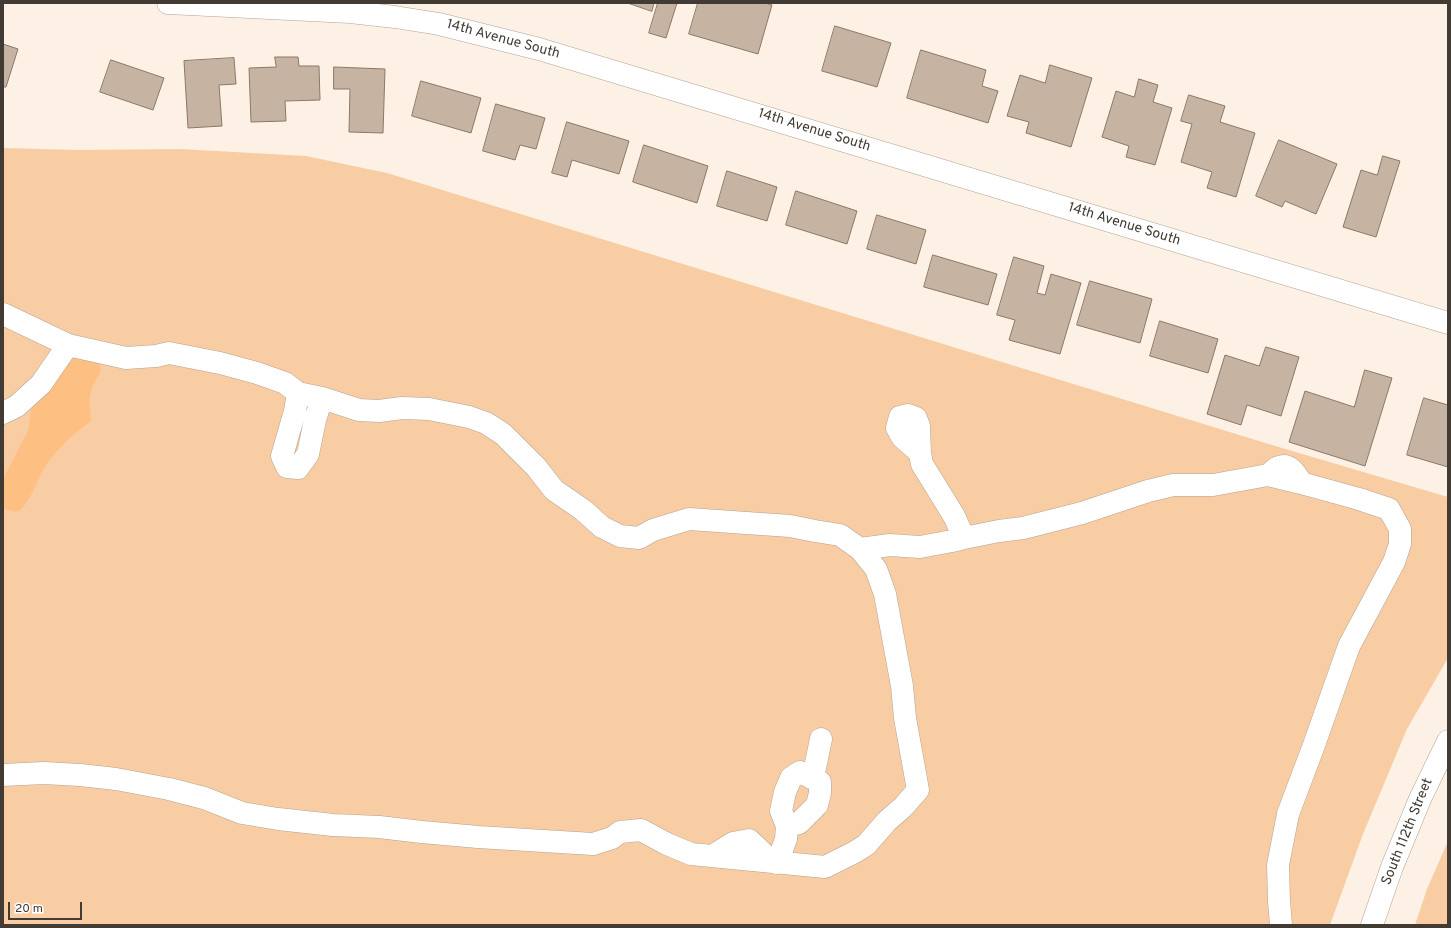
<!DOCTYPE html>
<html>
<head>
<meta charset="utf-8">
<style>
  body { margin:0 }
  #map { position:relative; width:1451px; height:928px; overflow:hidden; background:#fdf1e6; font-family:Overpass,sans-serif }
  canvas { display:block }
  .frame { position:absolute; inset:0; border:4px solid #423b33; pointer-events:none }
  .scale { position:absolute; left:8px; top:902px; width:74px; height:18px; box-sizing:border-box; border:2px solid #423b33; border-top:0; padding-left:5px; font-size:12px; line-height:14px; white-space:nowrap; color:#423b33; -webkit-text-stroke:3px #fff; paint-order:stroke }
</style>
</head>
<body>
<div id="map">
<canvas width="1451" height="928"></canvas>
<div class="frame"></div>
<div class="scale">20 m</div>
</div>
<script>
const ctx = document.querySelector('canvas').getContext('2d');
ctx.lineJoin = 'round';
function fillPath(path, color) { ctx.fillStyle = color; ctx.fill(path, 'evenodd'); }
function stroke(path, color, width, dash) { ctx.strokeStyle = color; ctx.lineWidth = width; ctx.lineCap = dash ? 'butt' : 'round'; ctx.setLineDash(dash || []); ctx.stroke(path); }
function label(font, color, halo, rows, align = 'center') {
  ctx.font = font + ' Overpass,sans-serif'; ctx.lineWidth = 3; ctx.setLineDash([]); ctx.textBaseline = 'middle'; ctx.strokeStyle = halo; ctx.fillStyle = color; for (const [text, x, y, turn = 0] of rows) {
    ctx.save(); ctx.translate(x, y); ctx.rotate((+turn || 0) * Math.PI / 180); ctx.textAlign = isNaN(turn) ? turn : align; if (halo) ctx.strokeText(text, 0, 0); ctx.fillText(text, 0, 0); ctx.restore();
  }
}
const green = new Path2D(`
  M3 148 78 150 181 149 306 156 387 173 1272 445 1448 497V658L1407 729 1363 834 1330 925H3Z
  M1448 841V925H1415L1427 889Z`);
const water = new Path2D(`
  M66 355 96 357C107 376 95 374 91 392 88 401 91 412 91 421 87 425 81 428 77 432 65 442 53 454 45 467 38 478 31 501 20 510 15 514 9 510 3 508V479L28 431 31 410 33 404Z`);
const building = new Path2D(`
  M628 3H654L652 11Z
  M658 3H677L666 38 649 33Z
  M698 3H765L772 5 758 54 689 34Z
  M835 26 891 43 877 87 822 71Z
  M3 44 18 49 6 87H3Z
  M921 50 986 70 982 86 998 91 988 123 907 98Z
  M275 57H298L299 66H319L320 100 285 101 286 121 251 122 249 68 276 67Z
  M234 58 236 84 219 85 222 126 188 128 184 61Z
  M111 60 164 78 153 110 100 92Z
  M1050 65 1092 78 1071 147 1026 133 1029 122 1007 116 1020 75 1045 83Z
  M334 67 385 69 383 133 349 132 350 89H334Z
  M1139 79 1158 85 1153 102 1172 108 1155 165 1126 157 1129 146 1102 137 1116 91 1134 97Z
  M421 81 481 98 471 133 412 116Z
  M1189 95 1225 106 1220 122 1255 133 1236 197 1207 188 1212 172 1181 162 1192 124 1181 121Z
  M496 104 545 118 536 149 520 145 515 160 483 151Z
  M567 122 629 141 619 174 572 160 567 177 552 173Z
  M1279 140 1337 164 1316 214 1285 201 1282 207 1256 196Z
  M644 145 708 166 697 203 633 182Z
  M1383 156 1400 161 1376 237 1343 227 1361 170 1377 175Z
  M727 171 777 187 767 221 717 206Z
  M796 191 857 211 847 244 786 225Z
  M877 215 926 230 916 264 867 249Z
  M933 255 997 274 988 305 924 287Z
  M1014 257 1044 266 1037 293 1045 295 1051 274 1081 283 1060 354 1009 340 1015 320 997 315Z
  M1090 281 1152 299 1140 343 1077 325Z
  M1160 321 1218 339 1208 373 1150 356Z
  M1266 347 1299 357 1281 416 1247 405 1241 425 1207 414 1225 355 1259 366Z
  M1365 370 1392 378 1365 466 1289 442 1305 391 1354 407Z
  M1424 398 1448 405V467L1407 455Z`);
const minor = new Path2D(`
  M168 3 350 12 395 17 439 24 539 49 1448 323
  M3 314 68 345
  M3 413 17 406 41 384 68 345 126 358 156 356 169 353 220 363 257 373 285 383 298 393 322 398 315 420 308 454 298 468 287 467 282 456 295 411 298 393
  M964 538 999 531 1023 528 1082 513 1148 491 1173 485H1213L1268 475 1301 483C1297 475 1290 463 1279 467 1275 468 1271 473 1268 475
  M860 549 890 545 920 547 952 541 964 538 954 516 922 464 920 453 902 437 897 428 900 417 908 415 916 418 919 426 920 453
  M3 775 44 773 80 775 116 779 169 789 204 798 242 813 278 819 333 825 379 827 422 832 478 837 593 844 612 838 620 832 641 830 667 844 691 854 825 867 855 852 866 845 887 821 903 807 918 790 905 718 902 686 885 594 876 569 860 549 840 535 815 531 790 526 689 519 653 530 639 538 620 536 602 527 583 510 554 490 536 467 503 434 486 423 469 417 429 409 402 408 379 411 359 410 322 398
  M811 778 815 768 821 739
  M712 856 733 843 749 840 765 855 777 863 786 839 787 826 799 823 817 805 820 793V782L800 772 791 778 785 792 781 811 787 826
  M1281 925 1279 901 1278 865 1288 814 1314 745 1349 646 1394 562 1400 544V529L1389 509 1359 499 1301 483
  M1372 925 1392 867 1420 799 1448 741`);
const streetNames = [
  ["14th Avenue South",503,40,15],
  ["14th Avenue South",814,131,17],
  ["14th Avenue South",1124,225,17],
  ["South 112th Street",1408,832,-68]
];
fillPath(green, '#f9cda3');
fillPath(water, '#fdbf82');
fillPath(building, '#c7b3a1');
stroke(building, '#8a7867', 1);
stroke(minor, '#b5a290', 23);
stroke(minor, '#fff', 22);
label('14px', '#423b33', '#fff', streetNames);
</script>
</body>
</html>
